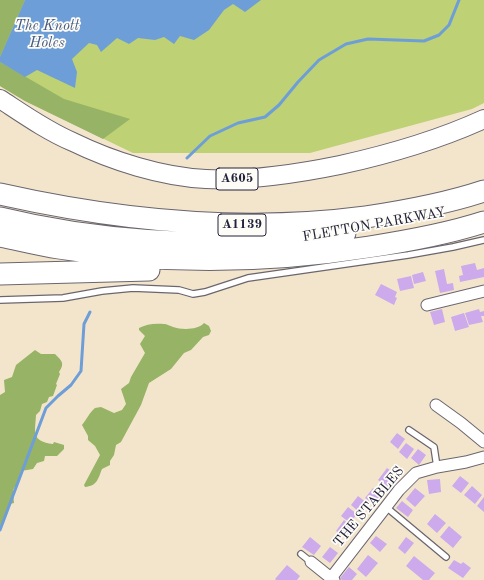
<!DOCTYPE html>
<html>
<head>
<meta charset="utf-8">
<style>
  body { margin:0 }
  canvas { display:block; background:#f3e5cc }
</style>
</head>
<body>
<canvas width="484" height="580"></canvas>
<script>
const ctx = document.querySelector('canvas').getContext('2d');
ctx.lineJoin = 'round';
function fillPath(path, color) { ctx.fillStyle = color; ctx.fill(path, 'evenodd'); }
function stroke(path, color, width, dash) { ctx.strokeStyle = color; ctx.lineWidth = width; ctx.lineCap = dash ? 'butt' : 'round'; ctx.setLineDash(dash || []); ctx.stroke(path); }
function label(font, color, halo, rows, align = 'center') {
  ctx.font = font + ' "Old Standard TT",serif'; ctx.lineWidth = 3.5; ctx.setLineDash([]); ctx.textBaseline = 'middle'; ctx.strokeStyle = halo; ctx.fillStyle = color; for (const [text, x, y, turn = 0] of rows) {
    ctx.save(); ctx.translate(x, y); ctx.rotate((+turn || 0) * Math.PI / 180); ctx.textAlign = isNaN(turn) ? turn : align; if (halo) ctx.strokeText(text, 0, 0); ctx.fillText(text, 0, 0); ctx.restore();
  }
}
const green = new Path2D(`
  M0 0H484V103L472 109 310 153H133L25 101 0 86Z`);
const forest = new Path2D(`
  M0 0H25L0 57Z
  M0 62 64 99 130 119 103 139 25 101 0 86Z
  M204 323 209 326 211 331 209 335 203 337 191 350 184 353 171 369 149 383 141 405 121 442 116 445 114 455 110 461V465L102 469C98 479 97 486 85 487L84 485 100 455 95 446 88 440V436L82 425C87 419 89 413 95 408L101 407 114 413 122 410 126 404 121 389 129 383 131 377 145 353 140 344 145 336 139 330V328C146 324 155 323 164 324 167 324 170 326 173 327 182 330 198 330 204 323Z
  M35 350 41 354H55C62 361 65 363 59 372L60 374 56 384 57 385 53 396 49 397 47 402 42 404 40 411 36 415C35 433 31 441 53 444L54 442 64 445V449L57 456H45L44 461 37 463 33 469 21 471 17 486 14 488 13 492 14 503 10 504 5 517 0 526V395L5 392 4 380 12 377 16 365Z`);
const water = new Path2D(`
  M25 0H261L245 12 233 4 224 10 209 30 194 40 180 36 174 44 164 37 155 40 138 38 129 44 117 38 101 52 97 45 89 43 72 59 77 72 75 88 37 70 25 77 0 62V57Z`);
const stream = new Path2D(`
  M187 158 210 136 238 123 265 117 279 105 298 82 319 60 346 44 368 39 424 41 439 35 449 25 459 0
  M0 530 46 408 58 396 71 385 81 371 84 324 90 312`);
const building = new Path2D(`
  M475 263 477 270 484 268V277L460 282 459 276 463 275 461 266Z
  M444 269 447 284 453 283 454 290 440 293 435 271Z
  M423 272 426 281 414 284 412 275Z
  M411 276 414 288 400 291 397 279Z
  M381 284 397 292 395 297 397 298 394 305 375 295Z
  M442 309 445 322 434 325 430 312Z
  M479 309 480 312 484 311V316H481L483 322 469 325 465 313Z
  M464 313 469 327 455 331 451 317Z
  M397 433 405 439 398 449 390 442Z
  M406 443 414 449 407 459 399 452Z
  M418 449 426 455 419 465 411 458Z
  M387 468 396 475 387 487 378 480Z
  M460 476 469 483 461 493 452 486Z
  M440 479 441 492 429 494 427 480Z
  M472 486 482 495 475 504 464 495Z
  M373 488 382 495 374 505 365 498Z
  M415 488 425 496 415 507 406 499Z
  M358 496 367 503 359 512 351 505Z
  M484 497V512L477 506Z
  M402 501 413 510 408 517 396 508Z
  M348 507 357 514 350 523 341 516Z
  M435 514 446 523 437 533 427 524Z
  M344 520 353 528 345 538 336 531Z
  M449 526 462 537 453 548 440 537Z
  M376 536 387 544 380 552 370 543Z
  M310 537 321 546 314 555 302 547Z
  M406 537 414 543 405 554 398 548Z
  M330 547 338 553 330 563 322 557Z
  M368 555 378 563 366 577 357 569Z
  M414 556 435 573 429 580H423L406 566Z
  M454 560 461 564 463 562 471 568 463 578 448 568Z
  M287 565 300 576 297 580H276L275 579Z
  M349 567 357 574 352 580H342L340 578Z`);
const lane = new Path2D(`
  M0 300 63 298 102 291 133 288 179 290 193 294 205 292 248 278 408 255 453 247 484 240
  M409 430 434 447 437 467
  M386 507 446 557
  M301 554 311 562`);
const street = new Path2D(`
  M427 305 484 291
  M436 405 461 423 484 442
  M311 562 331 578
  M334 580 331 578 399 490 416 473 437 467 466 462 484 457`);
const primary = new Path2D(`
  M0 99C23 114 47 131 73 142 112 161 162 177 206 179 251 181 296 174 340 165 390 154 438 140 484 119`);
const highway = new Path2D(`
  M0 194C120 221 244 233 366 217 406 211 445 204 484 191
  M0 218C94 241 200 248 297 239 313 237 329 236 345 233
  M0 236C20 240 39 245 59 248 162 264 267 263 369 247 408 241 447 234 484 222
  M0 274 149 270`);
const shields = [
  [237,179,42],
  [242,225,48]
];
const shieldNames = [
  ["A605",237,179],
  ["A1139",242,225]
];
const streetNames = [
  ["FLETTON PARKWAY",374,225,-10],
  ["THE STABLES",369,507,-50]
];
const waterNames = [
  ["The Knott",47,26],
  ["Holes",47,43]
];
fillPath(green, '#bed174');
fillPath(forest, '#96b366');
fillPath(water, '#6e9ed8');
stroke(stream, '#6e9ed8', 3);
fillPath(building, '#cdaaeb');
stroke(lane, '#6b666e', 8);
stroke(street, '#6b666e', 13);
stroke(primary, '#6b666e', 20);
stroke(highway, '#6b666e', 23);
stroke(lane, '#fff', 5.5);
stroke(street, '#fff', 11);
stroke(primary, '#fff', 18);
stroke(highway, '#fff', 21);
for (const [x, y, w] of shields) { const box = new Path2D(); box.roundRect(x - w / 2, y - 11, w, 22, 3); ctx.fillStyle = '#fdfcf7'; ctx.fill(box); stroke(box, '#22223b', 1); }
label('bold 13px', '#22223b', null, shieldNames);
label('14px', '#22223b', '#fdfcf7', streetNames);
label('italic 15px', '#445a82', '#fdfcf7', waterNames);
</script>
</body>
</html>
